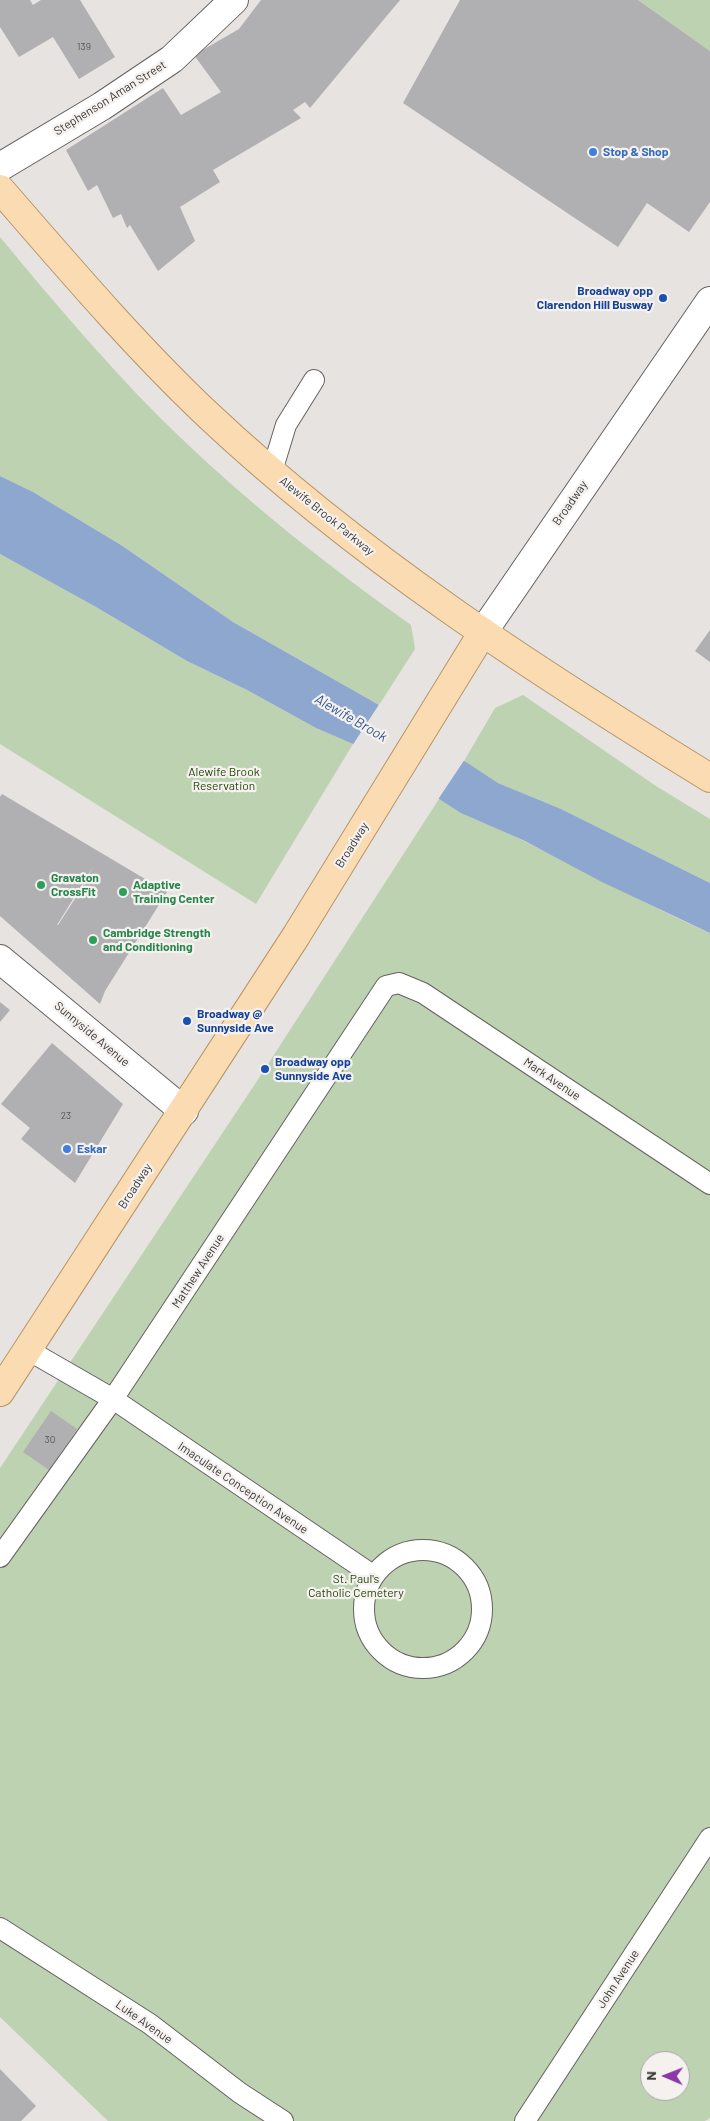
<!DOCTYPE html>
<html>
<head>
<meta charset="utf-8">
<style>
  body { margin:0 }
  #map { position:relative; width:710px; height:2121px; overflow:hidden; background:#e7e3e1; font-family:Barlow,sans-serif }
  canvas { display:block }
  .north { position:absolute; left:640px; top:2051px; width:50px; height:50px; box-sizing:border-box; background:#f4f1ef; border:1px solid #aaa8a6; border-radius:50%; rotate:271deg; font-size:14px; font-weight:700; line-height:20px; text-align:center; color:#3b3a39 }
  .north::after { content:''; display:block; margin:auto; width:18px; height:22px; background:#8b38a6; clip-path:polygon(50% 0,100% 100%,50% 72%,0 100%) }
</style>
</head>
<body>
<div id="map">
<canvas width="710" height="2121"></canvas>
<div class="north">N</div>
</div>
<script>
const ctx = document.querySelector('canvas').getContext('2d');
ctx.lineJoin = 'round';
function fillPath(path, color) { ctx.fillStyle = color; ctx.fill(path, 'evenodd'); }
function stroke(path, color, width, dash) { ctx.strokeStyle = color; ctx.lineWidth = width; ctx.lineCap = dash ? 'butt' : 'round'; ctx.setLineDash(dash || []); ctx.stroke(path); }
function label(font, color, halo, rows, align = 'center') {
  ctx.font = font + ' Barlow,sans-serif'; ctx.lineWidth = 4.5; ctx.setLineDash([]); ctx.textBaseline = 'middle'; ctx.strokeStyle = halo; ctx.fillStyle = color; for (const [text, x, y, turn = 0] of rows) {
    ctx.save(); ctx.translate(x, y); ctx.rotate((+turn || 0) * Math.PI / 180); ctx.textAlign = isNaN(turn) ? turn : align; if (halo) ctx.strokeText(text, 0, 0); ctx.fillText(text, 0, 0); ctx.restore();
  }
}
const green = new Path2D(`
  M638 0H710V51Z
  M0 237C58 307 117 377 182 439 253 507 331 568 411 625L415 649 379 705 233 622 121 545 33 492 0 476Z
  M0 554 96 607 187 661 247 690 316 728 353 744 256 904 0 744Z
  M523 695 656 786 710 819V883L561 809 498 783 464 761 495 708Z
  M439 799C466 816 495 827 524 841 587 871 646 905 710 933V2118L705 2121H108L0 2017V1468L259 1078ZM650 2061H680V2091H650Z`);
const water = new Path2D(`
  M0 476 33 492 121 545 233 622 379 705 498 783 561 809 710 883V933L600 881 525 841 461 813 353 744 316 728 247 690 187 661 96 607 0 554Z`);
const pier = new Path2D(`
  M380 703 465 759 437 801 352 746Z`);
const building = new Path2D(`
  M0 0H30L33 5 41 0H80L115 57 79 79 53 37 19 57 0 27Z
  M261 0H400L310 108 305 102 293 110 301 118 213 170 220 182 180 207 195 241 158 271 130 225 127 228 121 214 113 218 97 185 88 191 66 150 163 88 181 115 221 92 194 55 239 29Z
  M460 0H638L710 51V202L689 232 647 203 618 247 403 103Z
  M710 630V662L695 651Z
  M2 794 167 892 105 991 100 1004 0 916V797ZM93 867 80 891 58 925H57Z
  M0 1002 10 1010 0 1022Z
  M52 1043 123 1104 75 1183 21 1139 30 1128 1 1104Z
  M51 1411 77 1429 49 1470 23 1452Z
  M0 2069 36 2106 21 2121H0Z`);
const lane = new Path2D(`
  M272 471 286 425 314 380
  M28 1350 113 1399 374 1576
  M364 1609a59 59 0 1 1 118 0a59 59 0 1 1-118 0Z
  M0 1557 113 1399 386 986 399 983 423 993 710 1184
  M0 1928 150 2024 240 2093 283 2121
  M525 2121 710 1838`);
const street = new Path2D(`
  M0 167 102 106 172 59 234 0
  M0 959 184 1111`);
const secondary = new Path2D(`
  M483 632 710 301`);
const primary = new Path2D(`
  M0 189C67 266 134 345 208 415 359 557 534 670 710 778
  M0 1392 296 936 483 632`);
const markers = [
  [593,152,5,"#3f7fe0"],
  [663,298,5,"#1a4fb4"],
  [41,885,5,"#2e9e5b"],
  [123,892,5,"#2e9e5b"],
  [93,940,5,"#2e9e5b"],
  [187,1021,5,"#1a4fb4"],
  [265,1069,5,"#1a4fb4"],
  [67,1149,5,"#3f7fe0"]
];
const numberNames = [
  ["139",84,47],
  ["23",66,1116],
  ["30",50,1440]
];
const streetNames = [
  ["Stephenson Aman Street",110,98,-32],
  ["Broadway",570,503,-55],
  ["Alewife Brook Parkway",327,516,39],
  ["Broadway",352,845,-58],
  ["Sunnyside Avenue",92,1034,40],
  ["Mark Avenue",552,1079,34],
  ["Broadway",135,1186,-57],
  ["Matthew Avenue",198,1271,-57],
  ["Imaculate Conception Avenue",243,1488,34],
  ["John Avenue",618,1979,-57],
  ["Luke Avenue",144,2022,35]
];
const shopNames = [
  ["Stop & Shop",603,152],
  ["Eskar",77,1149]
];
const transitNames = [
  ["Broadway opp",653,291,"right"],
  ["Clarendon Hill Busway",653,305,"right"],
  ["Broadway @",197,1014],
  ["Sunnyside Ave",197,1028],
  ["Broadway opp",275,1062],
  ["Sunnyside Ave",275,1076]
];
const parkNames = [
  ["Alewife Brook",224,772],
  ["Reservation",224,786],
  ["St. Paul's",356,1579],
  ["Catholic Cemetery",356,1593]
];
const leisureNames = [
  ["Gravaton",51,878],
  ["CrossFit",51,892],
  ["Adaptive",133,885],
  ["Training Center",133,899],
  ["Cambridge Strength",103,933],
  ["and Conditioning",103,947]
];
const waterNames = [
  ["Alewife Brook",351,718,30]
];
fillPath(green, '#bdd2b1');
fillPath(water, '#8da7ce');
fillPath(pier, '#e7e3e1');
fillPath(building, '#b0afb1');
stroke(lane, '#666261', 22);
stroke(street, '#666261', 30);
stroke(secondary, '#666261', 30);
stroke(primary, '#b69466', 30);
stroke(lane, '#fff', 20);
stroke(street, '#fff', 28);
stroke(secondary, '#fff', 28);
stroke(primary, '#fbdcb2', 28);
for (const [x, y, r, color] of markers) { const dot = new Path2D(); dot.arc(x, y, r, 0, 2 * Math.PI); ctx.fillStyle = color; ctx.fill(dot); stroke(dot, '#f4f1ef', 2); }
label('10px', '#585757', null, numberNames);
label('12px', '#3b3a39', '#f4f1ef', streetNames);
label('bold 12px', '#366cbe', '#f4f1ef', shopNames, 'left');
label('bold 12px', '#164399', '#f4f1ef', transitNames, 'left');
label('12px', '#284708', '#f4f1ef', parkNames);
label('bold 12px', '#27864d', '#f4f1ef', leisureNames, 'left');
label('italic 14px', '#34568b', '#f4f1ef', waterNames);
</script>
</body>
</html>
